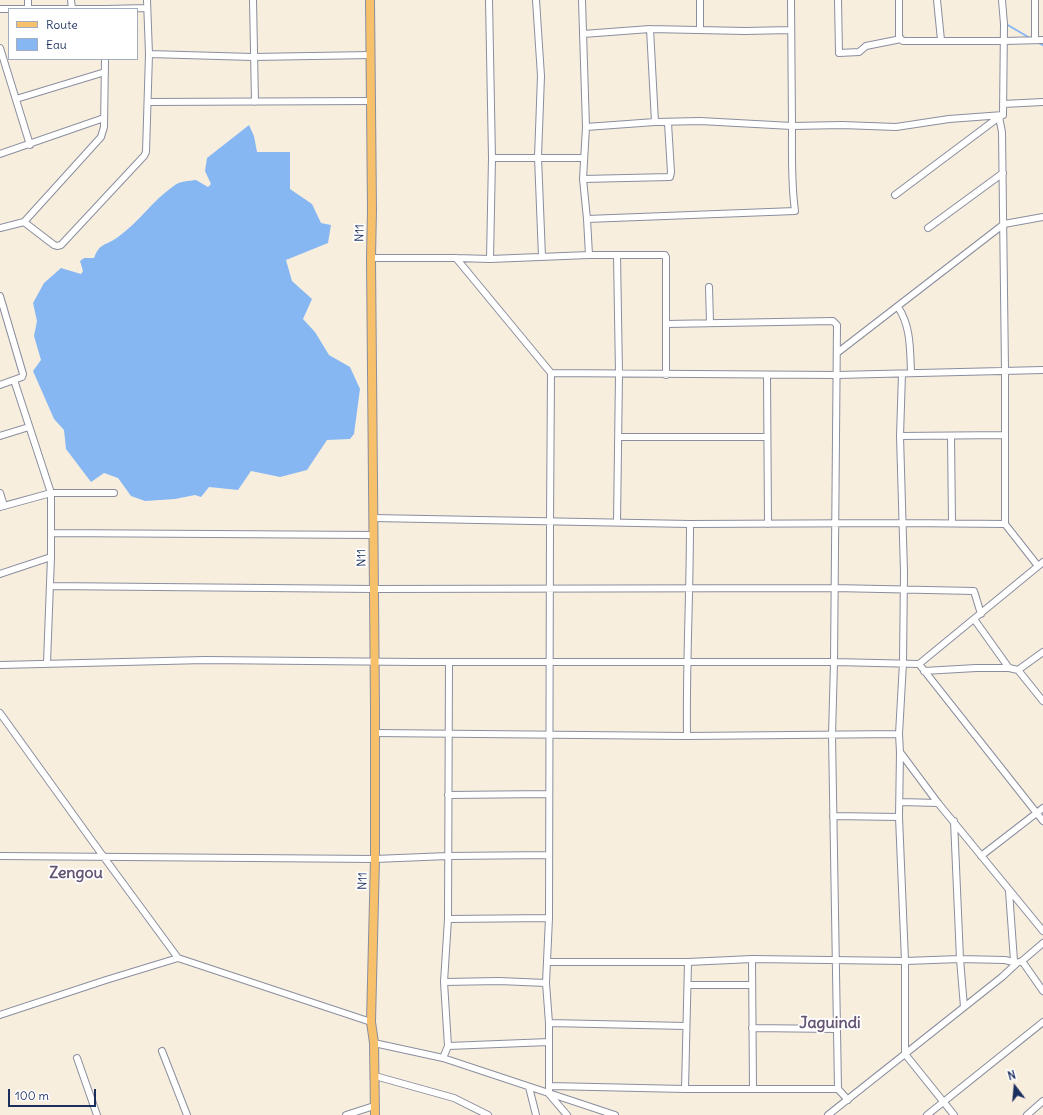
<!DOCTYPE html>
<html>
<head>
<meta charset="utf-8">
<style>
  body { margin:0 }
  #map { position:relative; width:1043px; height:1115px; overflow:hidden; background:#f8eede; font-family:Delius,sans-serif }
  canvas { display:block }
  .legend { position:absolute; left:8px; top:8px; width:130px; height:52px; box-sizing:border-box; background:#fff; border:1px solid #a4acbf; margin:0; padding:5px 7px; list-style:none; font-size:12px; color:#1b2f5e }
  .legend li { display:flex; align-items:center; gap:8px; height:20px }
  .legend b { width:20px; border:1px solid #a4acbf }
  .north { position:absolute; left:995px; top:1067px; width:40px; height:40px; -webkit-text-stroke:3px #fff; paint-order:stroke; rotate:344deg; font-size:11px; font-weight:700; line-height:16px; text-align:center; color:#1b2f5e }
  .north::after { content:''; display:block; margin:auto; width:14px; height:18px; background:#1b2f5e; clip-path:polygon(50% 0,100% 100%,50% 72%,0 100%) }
  .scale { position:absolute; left:8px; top:1089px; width:88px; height:18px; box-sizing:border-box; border:2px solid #1b2f5e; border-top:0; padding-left:5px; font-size:12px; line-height:14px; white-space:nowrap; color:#1b2f5e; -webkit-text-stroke:3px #fff; paint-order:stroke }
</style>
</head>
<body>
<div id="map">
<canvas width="1043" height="1115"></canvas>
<ul class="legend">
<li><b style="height:5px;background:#f7c06b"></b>Route</li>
<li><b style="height:11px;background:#87b7f2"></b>Eau</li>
</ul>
<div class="north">N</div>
<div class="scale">100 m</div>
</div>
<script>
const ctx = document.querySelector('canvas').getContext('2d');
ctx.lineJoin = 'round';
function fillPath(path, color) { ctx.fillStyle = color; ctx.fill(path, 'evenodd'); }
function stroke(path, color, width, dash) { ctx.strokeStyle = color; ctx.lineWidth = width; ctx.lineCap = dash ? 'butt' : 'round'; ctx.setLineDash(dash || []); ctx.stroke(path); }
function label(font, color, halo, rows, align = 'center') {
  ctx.font = font + ' Delius,sans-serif'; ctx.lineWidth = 3.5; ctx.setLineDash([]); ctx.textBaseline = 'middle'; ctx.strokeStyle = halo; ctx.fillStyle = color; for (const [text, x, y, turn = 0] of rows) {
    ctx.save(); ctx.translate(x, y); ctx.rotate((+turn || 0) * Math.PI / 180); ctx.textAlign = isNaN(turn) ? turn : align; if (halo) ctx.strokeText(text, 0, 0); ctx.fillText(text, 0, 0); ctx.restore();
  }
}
const water = new Path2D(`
  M249 125 254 136 257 152H290V189L312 204 321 223 331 225 328 243 286 260 292 281 312 299 303 319 315 332 329 355 350 367 360 389 354 434 350 439 327 440 307 470 280 477 251 471 238 490 209 487 201 497 195 495 175 499 145 501 131 496 118 478 104 473 91 482 66 449 64 430 54 419 33 371 41 360 34 336 37 321 33 303 44 283 61 268 81 274 83 271 80 261 84 258H94C100 242 106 246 118 237 139 222 153 200 175 185 180 181 189 181 196 180L208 187 211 184 205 171 207 158Z`);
const stream = new Path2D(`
  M1006 24 1030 38
  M1037 42 1043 45`);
const minor = new Path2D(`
  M28 0V9
  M71 0 72 9
  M253 0 255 102
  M489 0 492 158 490 259
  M536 0 541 76 538 157 542 257
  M582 0 586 127 583 179 587 219 589 255
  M700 0V30
  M838 0 839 53 859 52 866 46 901 39
  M899 0V38L903 41H1004L1043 40
  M937 0 941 40
  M1002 0 1004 24 1003 115 999 117 1002 132 1005 370V524L1038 566
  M1035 0V40
  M0 9H106
  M106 9 147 8
  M650 29 655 122
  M583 34 650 29 745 31 791 30
  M0 48 30 145
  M149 54 253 57 371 55
  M16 99 105 72
  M148 102C222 101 297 102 371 101
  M1003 104 1043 102
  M586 127 655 122 700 121 792 126 842 125 896 127 949 119 1003 115
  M0 154 104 118
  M492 158H584
  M583 179 670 177 671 172 668 123
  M895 195 999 117
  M587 219 795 211C791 182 792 155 792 126 792 84 791 42 791 0
  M24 222 54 245 57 246 61 245 144 156 146 152 149 54 147 0
  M0 228 24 222 101 137 104 127 105 59
  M928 228 1003 173
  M371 258H456L490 259 589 255H665L666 257V375
  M456 258 551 373 550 522 549 918 546 983 549 1023V1094L567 1115
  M709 287 710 323
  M0 296 23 374 22 377 0 385
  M898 307C911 326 910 350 911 372
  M666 324 833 321 837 325 834 662 832 735 838 1089 848 1100
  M837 353 1004 224 1043 217
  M551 373 837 375 1043 370
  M902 374 900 436 904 572 903 663 899 734 900 752 899 817 905 961V1054L954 1115
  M767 375 768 524
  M14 380 51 493V557L47 663
  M0 436 29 427
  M900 436 1005 435
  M951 436 952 523
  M619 437H767
  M0 493 4 506
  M0 507 51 493H114
  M373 518 690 524 903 523 1005 524
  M617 522 619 374 617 255
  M51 533 373 535
  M0 574 51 557
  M50 586 374 589 834 588 974 591 981 614
  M974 619 1009 668 1018 670 1043 701
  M919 664 1043 821
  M0 665 205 660 415 662H834L919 664 1043 562
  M1018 670 1043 652
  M924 671 976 668H1009
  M0 713 103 856 178 958 371 1022
  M375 733 686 736 899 734
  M687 735C686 665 690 595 690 524
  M900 752 938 803 1043 931
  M448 795 549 794
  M900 802 938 803
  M833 816 899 817
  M954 821 960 959 964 1007
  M0 856 375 859 448 856 549 855
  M981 856 1043 808
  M1009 891 1014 961
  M448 919 549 918
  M752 959 753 1089
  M1022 961 1043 991
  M547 962H688L752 959 905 961 960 959 1005 960 1017 963 1022 961 1043 943
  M444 982 499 981 546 983
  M688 985H752
  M0 1015 106 980 178 958
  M549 1023 686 1026
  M752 1028 837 1029
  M374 1043 443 1058 615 1115
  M448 1046 549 1042
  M162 1051 187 1115
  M77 1058 97 1115
  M443 1058 448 1046 444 982 448 919 449 662
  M375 1076 454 1098 488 1115
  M549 1086 685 1089H838
  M529 1087 536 1115
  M685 1089 688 962
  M346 1115 374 1106
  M828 1115 1002 977 1017 963
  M927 1115 1043 1022
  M1027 1115 1043 1101`);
const major = new Path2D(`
  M370 0 372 210 371 258 375 708V859L371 1022 374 1043 375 1115`);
const streetNames = [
  ["N11",360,233,-89],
  ["N11",362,558,-91],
  ["N11",363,881,-89]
];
const districtNames = [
  ["Zengou",76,873],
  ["Jaguindi",830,1023]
];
fillPath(water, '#87b7f2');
stroke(stream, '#87b7f2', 2);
stroke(minor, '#8a8e9e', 8);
stroke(major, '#8a8e9e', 10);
stroke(minor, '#fff', 6);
stroke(major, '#f7c06b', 8);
label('12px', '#1b2f5e', '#fff', streetNames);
label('bold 16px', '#665673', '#fff', districtNames);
</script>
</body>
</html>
